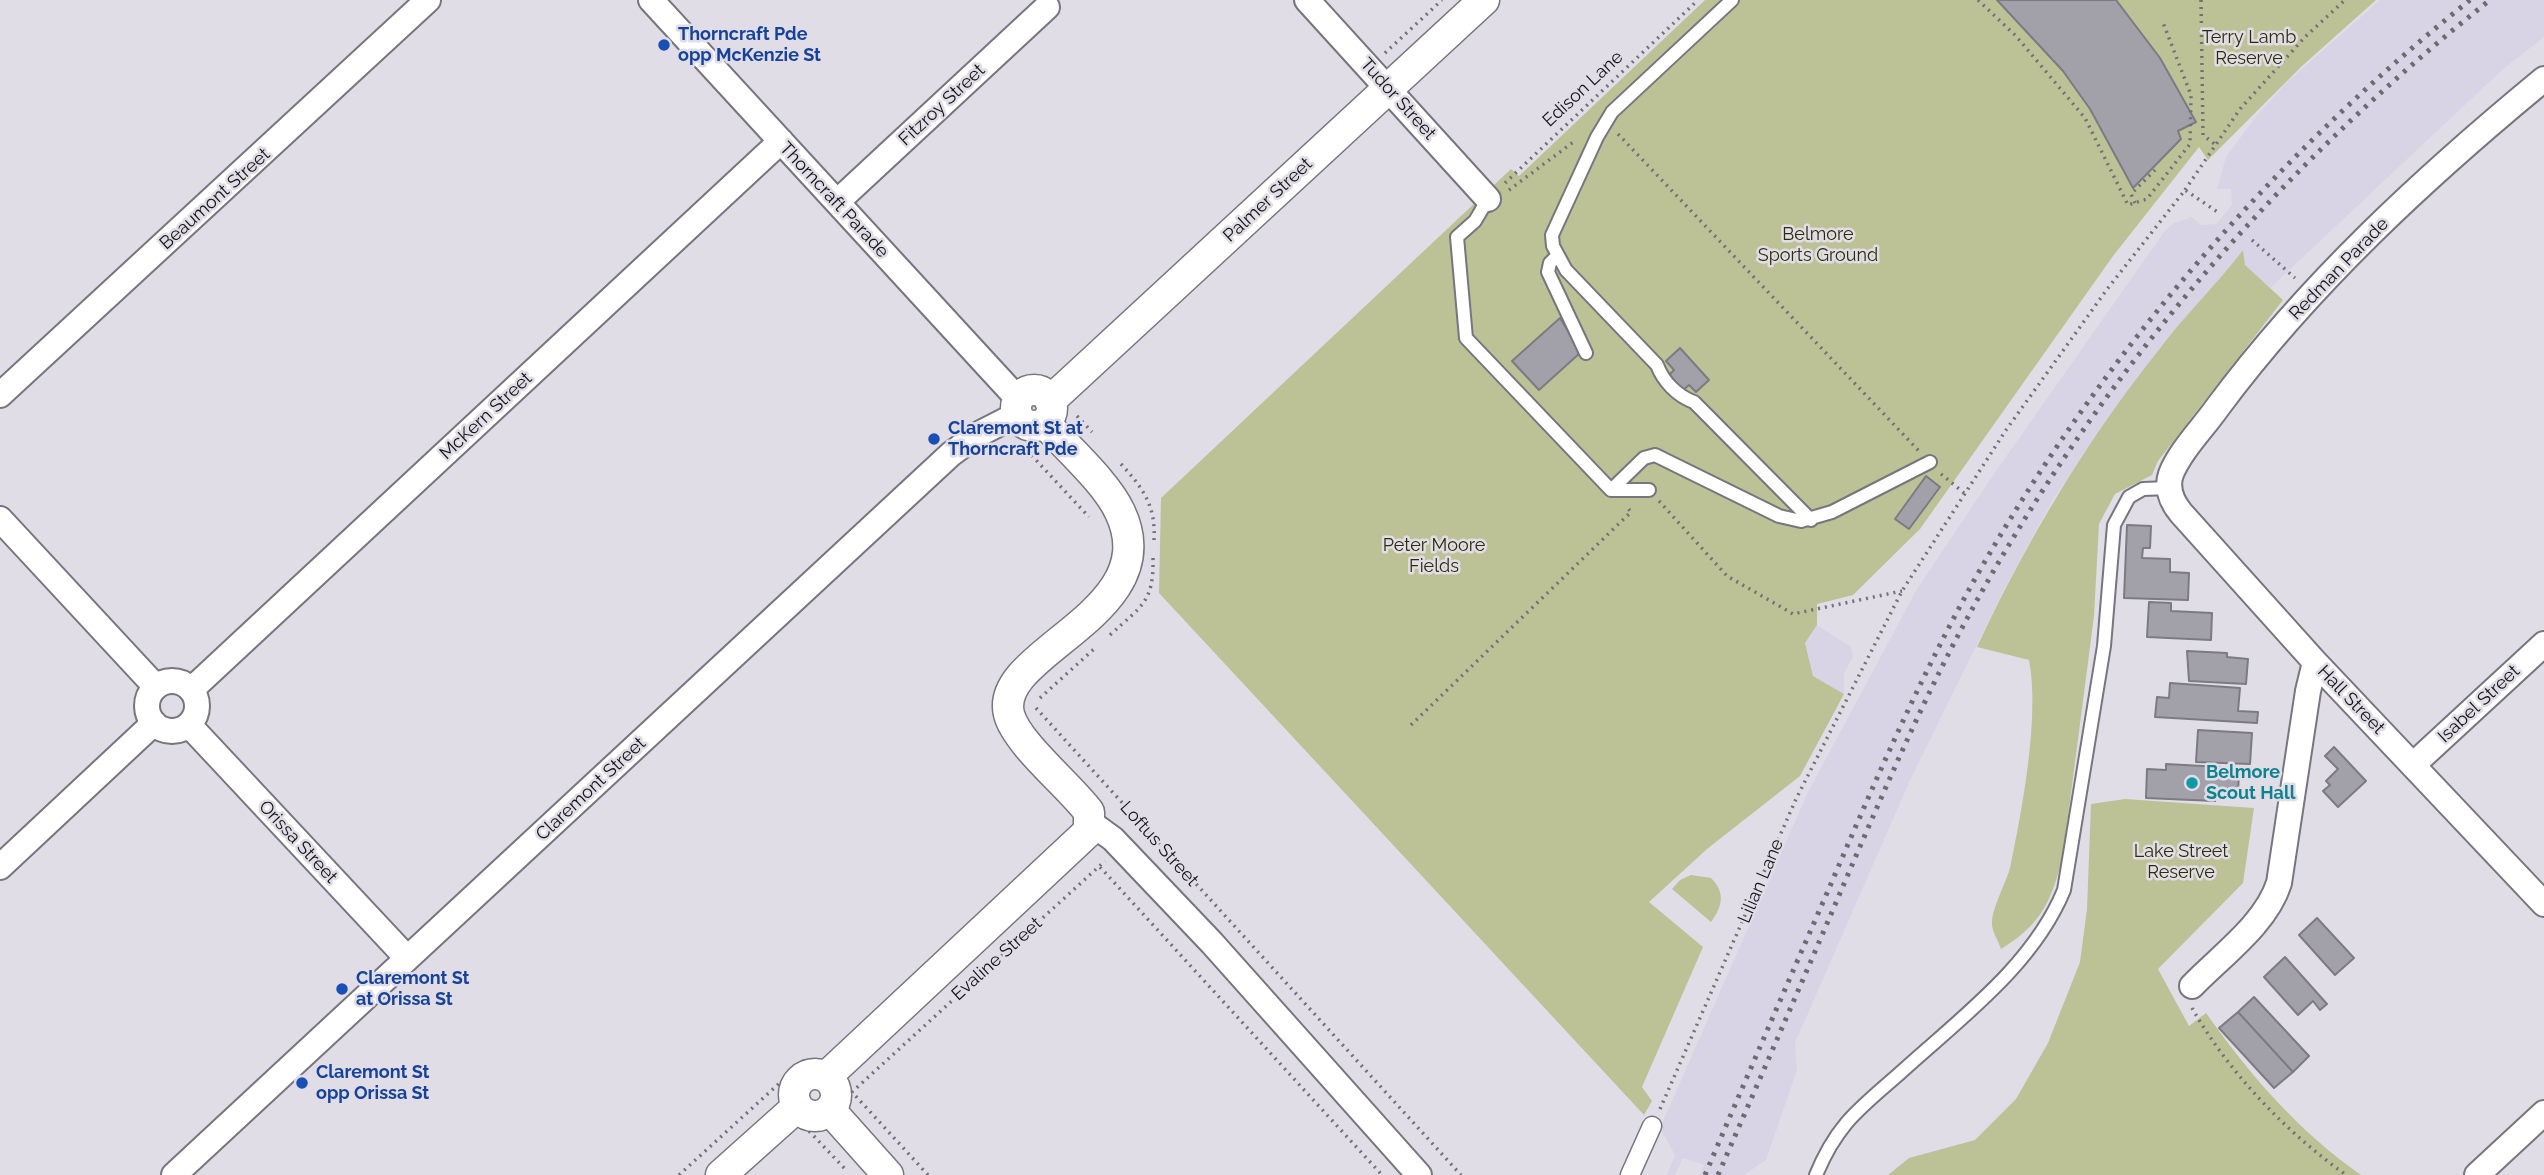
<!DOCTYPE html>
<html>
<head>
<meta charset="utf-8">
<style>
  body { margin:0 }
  canvas { display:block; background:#e0dde6 }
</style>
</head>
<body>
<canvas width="2544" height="1175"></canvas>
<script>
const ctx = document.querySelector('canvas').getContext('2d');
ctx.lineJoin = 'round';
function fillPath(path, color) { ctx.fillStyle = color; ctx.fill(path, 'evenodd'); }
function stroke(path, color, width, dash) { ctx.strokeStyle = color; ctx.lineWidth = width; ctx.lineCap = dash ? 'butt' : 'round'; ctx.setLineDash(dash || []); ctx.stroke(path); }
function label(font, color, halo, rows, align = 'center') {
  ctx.font = font + ' Raleway,sans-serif'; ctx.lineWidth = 5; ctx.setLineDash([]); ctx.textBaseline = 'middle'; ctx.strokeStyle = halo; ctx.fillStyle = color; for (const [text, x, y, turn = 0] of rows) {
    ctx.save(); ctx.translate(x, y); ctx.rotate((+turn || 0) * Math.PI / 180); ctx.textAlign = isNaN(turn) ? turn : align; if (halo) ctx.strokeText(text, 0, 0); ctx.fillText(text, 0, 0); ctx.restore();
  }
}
const built = new Path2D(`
  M2380 0H2544V37L2502 70 2269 289 2245 265 2243 251 2157 351 2052 501 2004 590 1911 778 1795 1043 1797 1070 1766 1160 1744 1175H1700L1704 1165 1683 1158 1675 1175H1667L1675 1155 1660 1128 1807 794 1917 589 1996 471 2164 232 2174 223 2192 217 2201 225 2216 224 2232 205 2231 189H2217L2226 157 2254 119 2287 82Z
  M1817 625 1851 647 1853 657 1844 673V694L1813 676 1805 643Z`);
const green = new Path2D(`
  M1705 0H2376L2302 66 2208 160 2199 147 2113 256 1920 529 1853 595 1817 604V625L1805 643 1813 676 1844 694 1800 776 1707 849 1649 902 1703 947 1642 1087 1652 1101 1644 1115 1159 593 1161 498 1511 169 1519 176Z
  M2243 250 2245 265 2283 300 2158 461 2152 475 2115 494 2099 524 2094 616 2063 855C2052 900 2042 924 2001 949 1999 942 1992 932 1992 924 1991 910 2006 883 2010 868 2022 811 2040 716 2029 660L1977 647C2026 542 2085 443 2157 352 2184 316 2216 285 2243 250Z
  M2125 799 2254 808 2243 883 2158 969 2189 1026 2206 1013C2250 1075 2298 1131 2361 1175H1888L1909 1158 1975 1140 2016 1099 2048 1043 2080 962 2087 909 2091 804Z
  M1691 875 1711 878C1726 893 1722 907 1711 922L1672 889 1680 880Z`);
const building = new Path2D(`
  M1997 0H2116L2160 58 2196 122 2178 131 2181 139 2133 188 2090 109 2063 71Z
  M1560 318 1581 352 1539 390 1512 361Z
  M1680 348 1709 380 1696 392 1689 385 1682 391 1668 376 1674 370 1666 361Z
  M1926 476 1940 487 1909 529 1895 519Z
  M2127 525 2151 526 2150 548H2143L2142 558 2170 559V572L2189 573 2188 600 2124 598Z
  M2149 602 2171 603V611L2212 613 2211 640 2147 637Z
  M2187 651 2227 653V657L2248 659 2246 684 2189 681Z
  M2170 683 2240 688 2238 711 2258 712 2257 723 2155 717 2157 697 2169 698Z
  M2198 730 2252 733 2250 764 2196 762Z
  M2334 747 2366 781 2338 807 2323 791 2330 785 2326 781 2338 769 2325 756Z
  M2166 764 2239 768 2238 796 2216 795 2215 801 2146 798 2147 769 2166 770Z
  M2317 918 2354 958 2335 975 2299 935Z
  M2285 957 2327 1004 2320 1010 2313 1001 2298 1015 2264 977Z
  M2254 997 2309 1056 2293 1072 2238 1012Z
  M2238 1012 2293 1072 2274 1088 2219 1028Z`);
const path = new Path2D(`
  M1978 0 2016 36 2085 118 2128 205 2147 199 2190 144 2191 95 2162 20
  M2201 0 2203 135 2216 145
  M1385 53 1442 0
  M1618 134 1919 451
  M1505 183 1698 0
  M1509 190 1576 140
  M2185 190 2240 109 2305 37 2345 0
  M2135 203 2131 194 2155 170
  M2252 240 2295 278
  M1077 416 1092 432
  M1022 445 1089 517
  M1121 464C1143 488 1156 506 1154 540
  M1941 474 1964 493
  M1659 501 1727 576 1793 614 1902 591
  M1110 635C1141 606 1154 603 1153 558
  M1040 698 1094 649
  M1036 708 1461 1175
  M1411 725 1631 512 1627 507
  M1100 867 1382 1175
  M2192 1008C2229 1073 2286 1132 2346 1175
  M1660 1109 1796 799 1902 591 2006 430 2108 288 2185 190 2219 213
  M809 1131 847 1171
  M679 1175 807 1058
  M928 1175 852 1092 1105 861`);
const service = new Path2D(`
  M1732 0 1612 112 1597 137 1552 235 1553 246 1566 270 1657 365C1663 381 1677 396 1694 402L1811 520
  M1488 199 1475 221 1457 237 1466 338 1611 490H1649
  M1557 256 1550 263 1548 272 1586 353
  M1611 490 1644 458 1655 455 1779 516 1801 521 1832 512 1930 462
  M1816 1175C1837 1124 1859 1109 1899 1074 1958 1020 2033 966 2064 890L2104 646 2114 525 2129 497 2143 489 2169 488`);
const pedestrian = new Path2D(`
  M1630 1175 1652 1126`);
const minor = new Path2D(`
  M651 0 1018 399
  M1307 0 1488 199
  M2544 79C2425 177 2309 284 2217 408 2203 428 2180 451 2171 474 2166 488 2172 502 2181 513L2315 662 2544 904
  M837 202 1047 7
  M0 395 428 0
  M0 519 156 687
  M147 706a25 25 0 1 1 50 0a25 25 0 1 1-50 0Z
  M191 690 781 141
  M189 725 407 958
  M2414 764 2544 644
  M1091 823 1113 839 1212 943 1419 1175
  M0 867 154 723
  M2192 986C2222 955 2266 924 2279 883L2308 691 2315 662
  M174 1175 951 454 977 435 1016 415
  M2477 1175 2544 1113`);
const tertiary = new Path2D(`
  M1016 408a18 18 0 1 1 36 0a18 18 0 1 1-36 0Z
  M1050 401 1484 0
  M794 1095a21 21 0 1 1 42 0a21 21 0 1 1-42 0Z
  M826 1077 1089 831V812C1070 786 1016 743 1009 714 993 651 1168 614 1120 512 1106 482 1068 449 1045 423
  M830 1110 888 1175
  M721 1175 797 1107`);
const rail = new Path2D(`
  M1705 1175C1745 1081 1786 987 1827 893 1873 786 1919 679 1976 577 2102 355 2271 159 2470 0
  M1718 1175C1761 1076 1804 978 1846 879 1880 800 1914 721 1953 645 2084 393 2268 176 2490 0`);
const markers = [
  [664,45,7,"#1a4fb4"],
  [934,439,7,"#1a4fb4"],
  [2192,783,7,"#0f9aa8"],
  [342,989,7,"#1a4fb4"],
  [302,1083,7,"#1a4fb4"]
];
const transitNames = [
  ["Thorncraft Pde",678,35],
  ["opp McKenzie St",678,56],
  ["Claremont St at",948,429],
  ["Thorncraft Pde",948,450],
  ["Claremont St",356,979],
  ["at Orissa St",356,1000],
  ["Claremont St",316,1073],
  ["opp Orissa St",316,1094]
];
const parkNames = [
  ["Terry Lamb",2249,38],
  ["Reserve",2249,59],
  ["Belmore",1818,235],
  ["Sports Ground",1818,256],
  ["Peter Moore",1434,546],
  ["Fields",1434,567],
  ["Lake Street",2181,852],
  ["Reserve",2181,873]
];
const streetNames = [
  ["Edison Lane",1583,89,-43],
  ["Tudor Street",1398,99,48],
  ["Fitzroy Street",942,105,-43],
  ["Beaumont Street",215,199,-42],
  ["Thorncraft Parade",834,200,47],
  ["Palmer Street",1268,200,-43],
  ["Redman Parade",2339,269,-46],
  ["McKern Street",486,416,-43],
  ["Hall Street",2351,700,46],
  ["Isabel Street",2479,704,-43],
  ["Claremont Street",591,789,-43],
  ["Orissa Street",298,842,47],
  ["Loftus Street",1159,844,48],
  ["Lilian Lane",1761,881,-67],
  ["Evaline Street",997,959,-42]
];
const cultureNames = [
  ["Belmore",2206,773],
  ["Scout Hall",2206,794]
];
fillPath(built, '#d9d4e5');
fillPath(green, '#bdc296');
fillPath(building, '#a2a0a9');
stroke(building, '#7c7a83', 2);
stroke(service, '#77757d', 16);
stroke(pedestrian, '#77757d', 21);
stroke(minor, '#77757d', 28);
stroke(tertiary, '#77757d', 33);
stroke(path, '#737177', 3.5, [2, 5]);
stroke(service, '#fff', 12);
stroke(pedestrian, '#fff', 18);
stroke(minor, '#fff', 24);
stroke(tertiary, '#fff', 30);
stroke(rail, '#6d6b70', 5, [3.5, 7]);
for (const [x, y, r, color] of markers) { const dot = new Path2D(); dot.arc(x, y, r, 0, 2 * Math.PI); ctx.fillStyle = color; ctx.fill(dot); stroke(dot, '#e0dde6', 2.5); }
label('bold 18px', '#164399', '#e0dde6', transitNames, 'left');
label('18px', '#2b2d07', '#e0dde6', parkNames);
label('18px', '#131215', '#e0dde6', streetNames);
label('bold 18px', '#0d838f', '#e0dde6', cultureNames, 'left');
</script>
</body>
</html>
